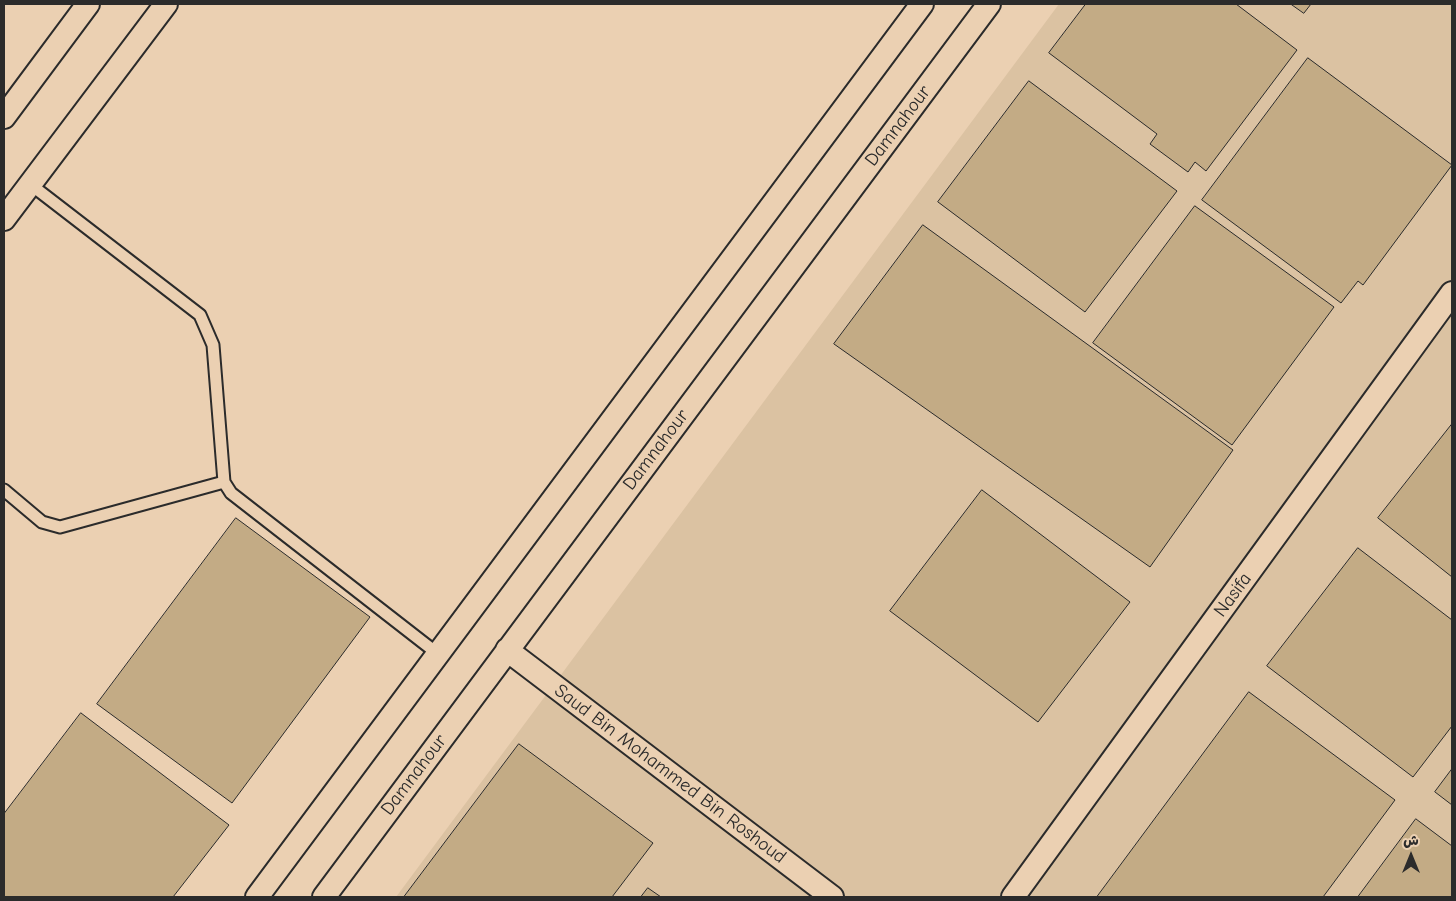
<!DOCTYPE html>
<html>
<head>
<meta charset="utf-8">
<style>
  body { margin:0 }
  #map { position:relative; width:1456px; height:901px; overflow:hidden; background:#ebd0b2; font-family:"Comic Neue","Playpen Sans Arabic",sans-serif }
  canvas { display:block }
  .frame { position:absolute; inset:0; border:5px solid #2b2b2b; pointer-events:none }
  .north { position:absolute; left:1386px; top:831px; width:50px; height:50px; -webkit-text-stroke:4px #ebd0b2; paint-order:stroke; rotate:0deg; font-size:14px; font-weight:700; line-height:20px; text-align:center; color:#2b2b2b }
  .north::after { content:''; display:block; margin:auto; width:18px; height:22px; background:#2b2b2b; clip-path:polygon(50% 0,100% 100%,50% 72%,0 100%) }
</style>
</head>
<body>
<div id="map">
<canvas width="1456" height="901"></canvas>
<div class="frame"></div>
<div class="north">ش</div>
</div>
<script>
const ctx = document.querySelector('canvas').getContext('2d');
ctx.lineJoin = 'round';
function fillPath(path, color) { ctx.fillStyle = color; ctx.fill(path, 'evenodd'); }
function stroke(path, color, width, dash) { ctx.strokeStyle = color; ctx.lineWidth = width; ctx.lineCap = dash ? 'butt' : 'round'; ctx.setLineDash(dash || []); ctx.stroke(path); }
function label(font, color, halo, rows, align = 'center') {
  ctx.font = font + ' "Comic Neue",sans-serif'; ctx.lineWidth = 4; ctx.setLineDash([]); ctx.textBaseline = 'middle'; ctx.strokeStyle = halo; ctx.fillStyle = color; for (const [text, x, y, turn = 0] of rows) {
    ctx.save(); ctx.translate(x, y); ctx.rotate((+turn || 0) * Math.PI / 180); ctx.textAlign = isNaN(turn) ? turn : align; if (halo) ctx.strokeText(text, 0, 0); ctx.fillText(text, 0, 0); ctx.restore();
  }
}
const built = new Path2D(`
  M1059 4H1452V897H396Z`);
const building = new Path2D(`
  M1086 4H1236L1297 50 1206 171 1195 162 1188 172 1150 144 1157 134 1049 53Z
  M1291 4H1311L1304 13Z
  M1308 58 1452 165 1363 285 1358 281 1341 303 1202 200Z
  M1029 81 1177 191 1085 312 938 202Z
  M1195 206 1334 307 1232 445 1093 343Z
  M923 225 1233 450 1150 567 834 344Z
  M1452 424V577L1378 518Z
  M982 490 1130 602 1038 722 890 611Z
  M236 518 370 617 232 803 97 704Z
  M1358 548 1452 620V726L1413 777 1267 666Z
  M1249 692 1395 800 1323 897H1097Z
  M81 713 229 825 173 897H4V814Z
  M519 744 653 843 612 897H404Z
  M1452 769V805L1435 792Z
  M1416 819 1452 846V897H1358Z
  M648 888 661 897H641Z`);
const lane = new Path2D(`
  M30 184 200 315 213 345 224 482 231 493 438 654
  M4 490 42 522 60 527 224 482`);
const street = new Path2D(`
  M4 117 88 4
  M4 219 166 4
  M507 650 832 897
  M257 897 922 4
  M324 897 989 4
  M1013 897 1452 293`);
const streetNames = [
  ["Damnahour",898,126,-53],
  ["Damnahour",656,450,-53],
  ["Nasifa",1233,595,-54],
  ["Saud Bin Mohammed Bin Roshoud",670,774,37],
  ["Damnahour",414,775,-53]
];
fillPath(built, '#dbc2a2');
fillPath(building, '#c3ab85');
stroke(building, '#2b2b2b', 1);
stroke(lane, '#2b2b2b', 15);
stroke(street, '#2b2b2b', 26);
stroke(lane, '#ebd0b2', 11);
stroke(street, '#ebd0b2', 22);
label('19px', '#2b2b2b', '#ebd0b2', streetNames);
</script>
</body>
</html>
